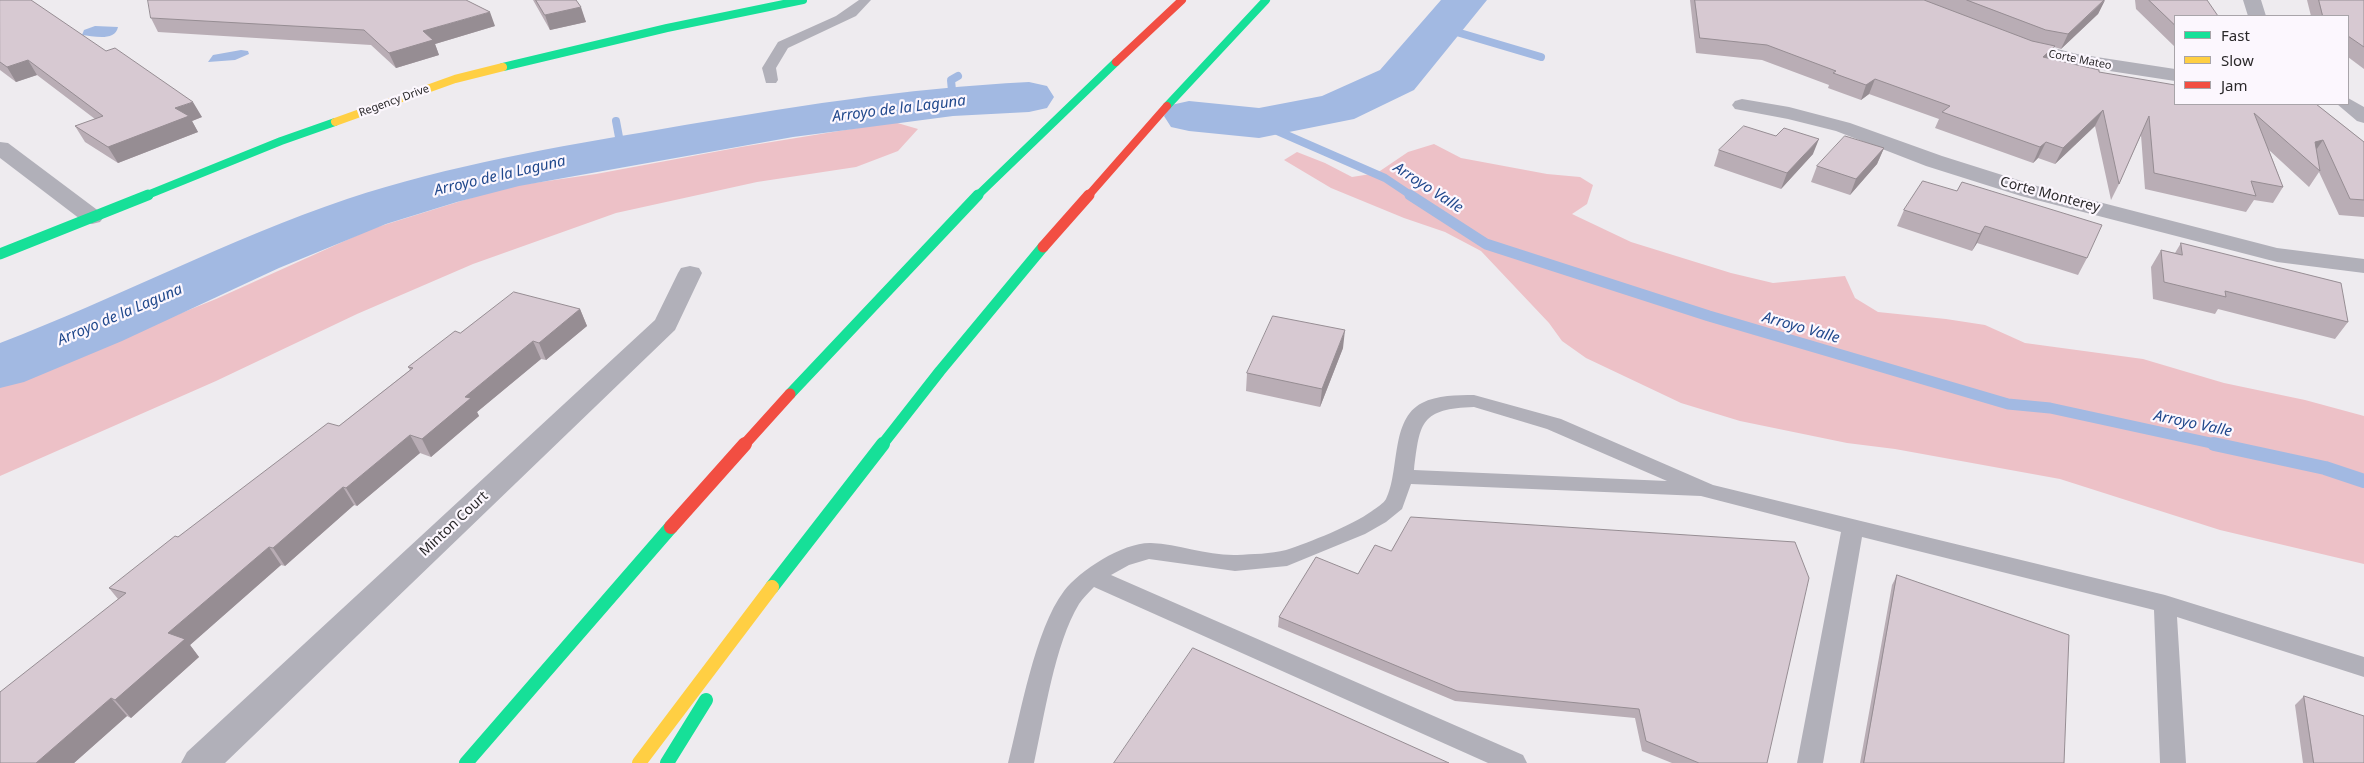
<!DOCTYPE html>
<html>
<head>
<meta charset="utf-8">
<style>
  body { margin:0 }
  #map { position:relative; width:2364px; height:763px; overflow:hidden; background:#eeebef; font-family:"Noto Sans",sans-serif }
  canvas { display:block }
  .legend { position:absolute; left:2174px; top:15px; width:175px; height:90px; box-sizing:border-box; background:#fcf7fe; border:1px solid #a8a4a9; margin:0; padding:6px 9px; list-style:none; font-size:15px; color:#2a282a }
  .legend li { display:flex; align-items:center; gap:10px; height:25px }
  .legend b { width:25px; border:1px solid #a8a4a9 }
</style>
</head>
<body>
<div id="map">
<canvas width="2364" height="763"></canvas>
<ul class="legend">
<li><b style="height:6px;background:#16e098"></b>Fast</li>
<li><b style="height:6px;background:#ffcf43"></b>Slow</li>
<li><b style="height:6px;background:#f24e42"></b>Jam</li>
</ul>
</div>
<script>
const ctx = document.querySelector('canvas').getContext('2d');
ctx.lineJoin = 'round';
function fillPath(path, color) { ctx.fillStyle = color; ctx.fill(path, 'evenodd'); }
function stroke(path, color, width, dash) { ctx.strokeStyle = color; ctx.lineWidth = width; ctx.lineCap = dash ? 'butt' : 'round'; ctx.setLineDash(dash || []); ctx.stroke(path); }
function label(font, color, halo, rows, align = 'center') {
  ctx.font = font + ' "Noto Sans",sans-serif'; ctx.lineWidth = 4.5; ctx.setLineDash([]); ctx.textBaseline = 'middle'; ctx.strokeStyle = halo; ctx.fillStyle = color; for (const [text, x, y, turn = 0] of rows) {
    ctx.save(); ctx.translate(x, y); ctx.rotate((+turn || 0) * Math.PI / 180); ctx.textAlign = isNaN(turn) ? turn : align; if (halo) ctx.strokeText(text, 0, 0); ctx.fillText(text, 0, 0); ctx.restore();
  }
}
const forest = new Path2D(`
  M894 122 918 129 898 151 856 167 757 182 616 213 473 264 357 314 216 381 0 476V386L216 299 371 229 506 187 596 174 741 147Z
  M1434 144 1461 158 1547 174 1580 177 1593 185 1587 204 1572 214 1631 242 1731 273 1773 283 1845 276 1855 298 1878 312 1946 319 1985 325 2025 343 2143 359 2224 383 2305 400 2364 416V564L2220 530 2060 479 1895 449 1847 443 1740 421 1681 403 1586 358 1562 341 1549 323 1481 251 1445 232 1404 218 1331 188 1284 160 1297 152 1325 163 1352 177 1377 173 1408 152Z`);
const water = new Path2D(`
  M95 26 118 27C115 42 93 36 82 35L84 30Z
  M241 50 248 51 249 54 235 60 208 62 213 55Z`);
const streamFar2 = new Path2D(`
  M1443 28 1541 57
  M953 101 951 80 958 76
  M616 121 622 153
  M1259 123 1385 178 1412 196`);
const streamFar1 = new Path2D(`
  M1410 195 1486 244 1709 316 2008 404 2050 408 2220 445`);
const stream = new Path2D(`
  M2214 444 2325 468 2364 481`);
const river = new Path2D(`
  M1441 0H1487L1414 90 1354 119 1259 138 1189 131 1171 127 1164 116 1171 105 1189 101 1259 108 1322 96 1380 70Z
  M1029 82 1047 86 1054 97 1047 108 1029 112 953 116 793 137 519 186 457 202 386 224 279 268 122 341 24 382 0 388V343C117 298 229 239 347 199 450 165 556 147 662 129 784 108 905 88 1029 82Z`);
const lane = new Path2D(`
  M859 0H871L856 16 788 48 776 68 778 80 776 83H766L762 68 778 42 836 16Z
  M1474 395 1561 419 1713 485 2165 595 2364 657V677L2177 617 2186 763H2160L2154 610 1862 537 1823 763H1797L1841 532 1701 496 1411 484 1402 509 1386 522 1365 534 1287 566 1235 571 1149 559 1129 565 1111 575 1523 755 1527 763H1488L1094 587C1089 592 1083 598 1079 604 1055 643 1044 718 1034 763H1008C1020 716 1035 629 1064 591 1080 570 1124 542 1151 543 1179 544 1208 556 1237 555 1252 554 1271 554 1286 550 1310 542 1351 526 1372 511 1376 508 1384 503 1386 499 1400 472 1390 419 1422 403 1437 395 1457 395 1474 395ZM1474 407 1547 429 1667 481 1414 470C1420 421 1421 409 1474 407Z`);
const street = new Path2D(`
  M2243 0H2261L2266 16H2248Z
  M2015 38 2077 54 2175 69V81L2077 66 2008 48 2006 44 2008 40Z
  M2348 98 2364 107V123L2357 121 2337 104H2348Z
  M1742 99 1789 107 1850 123 1942 156 2037 186 2277 248 2364 259V273L2277 262 2021 196 1926 166 1836 131 1788 119 1735 109 1732 105 1735 101Z
  M0 142 8 143 100 212 104 217 100 222 92 224 84 222 0 158Z
  M690 266 699 268 702 273 675 330 225 763H181L187 752 655 320 678 273 681 268Z`);
const fastFar2 = new Path2D(`
  M503 67 667 28 803 0
  M1167 106 1266 0
  M145 196 281 141 335 122
  M977 196 1116 62`);
const fastFar1 = new Path2D(`
  M0 254 148 195
  M790 394 978 195
  M882 445 940 371 1043 247`);
const fast = new Path2D(`
  M772 587 883 444
  M466 763 671 527
  M667 763 706 700`);
const slowFar1 = new Path2D(`
  M335 122 455 79 503 67`);
const slow = new Path2D(`
  M639 763 772 587`);
const jamFar2 = new Path2D(`
  M1116 62 1182 0
  M1088 196 1167 106`);
const jamFar1 = new Path2D(`
  M1043 247 1089 195
  M744 445 790 394`);
const jam = new Path2D(`
  M671 527 745 444`);
const wall = new Path2D(`
  M0 0 202 117 192 121 198 132 118 163 85 142 75 126 95 119 37 75 16 82 0 70Z
  M533 0H576L586 22 550 30Z
  M1690 0H2105L2098 14 2061 49 2054 47 2049 58 2099 72 2175 104H2316L2364 142V217L2339 215 2319 172 2309 187 2269 150 2283 187 2273 203 2254 200 2246 212 2145 189 2141 135 2119 184 2111 200 2095 126 2055 164 2038 158 2033 163 1935 128 1939 119 1869 94 1861 100 1828 88 1829 85 1762 60 1696 53Z
  M2135 0H2207L2175 16V47L2136 9Z
  M2307 0H2364V69L2348 57V16H2311Z
  M151 18 495 26 435 44 439 55 396 68 371 45 158 32Z
  M1884 148 1877 164 1850 195 1811 182 1817 166Z
  M1719 150 1813 154 1781 189 1714 166Z
  M1923 181 2087 258 2078 275 1977 243 1972 251 1897 226 1904 210Z
  M2181 243 2348 322 2335 339 2218 309 2215 314 2153 299 2151 267 2161 250 2175 253Z
  M580 309 587 326 546 360 541 359 477 412 479 416 431 457 420 453 357 506 354 505 285 566 281 565 190 645 199 657 131 718 127 716 74 763H0L118 599 109 588 178 537 339 426 410 370 408 367 460 333Z
  M1343 348 1320 407 1246 391 1247 373Z
  M1358 574 1767 763H1672L1642 751 1635 718 1455 701 1278 627 1279 617Z
  M1897 575 2064 763H1860L1892 585Z
  M2304 696 2364 763H2303L2295 705Z`);
const shadedWall = new Path2D(`
  M2105 0 2098 14 2061 49 2068 34Z
  M581 7 586 22 550 30 545 15Z
  M490 12 495 26 435 44 439 55 396 68 389 53 423 31Z
  M2055 46 2048 61 2043 57Z
  M28 60 37 75 16 82 7 67Z
  M1875 79 1869 94 1861 100 1866 85Z
  M193 102 202 117 192 121 198 132 118 163 108 147 175 108Z
  M2103 110 2095 126 2055 164 2063 148Z
  M1819 139 1813 154 1781 189 1787 173Z
  M2323 140 2312 156 2304 158 2315 142Z
  M2046 142 2038 158 2033 163 2040 147Z
  M1884 148 1877 164 1850 195 1856 179Z
  M1985 226 1977 243 1972 251 1980 234Z
  M580 309 587 326 546 360 539 343Z
  M1345 330 1343 348 1320 407 1322 389Z
  M533 341 541 359 477 412 479 416 431 457 422 439 465 397Z
  M410 435 420 453 357 506 346 488Z
  M343 487 354 505 285 566 273 548Z
  M269 547 281 565 190 645 199 657 131 718 115 700 168 633Z
  M111 698 127 716 74 763H36Z`);
const building = new Path2D(`
  M0 0H31L106 51 115 48 193 102 175 108 189 116 108 147 75 126 103 116 28 60 7 67 0 62Z
  M148 0H466L490 12 423 31 433 40 389 53 364 30 151 18Z
  M536 0H576L581 7 545 15Z
  M1695 0H1924L2032 41 2055 46 2043 57 2099 70V72L2175 85V104H2316L2364 142V200L2350 199 2323 140 2315 142 2320 171 2254 113 2283 187 2251 181 2256 196 2154 173 2149 116 2119 184 2103 110 2063 148 2046 142 2040 147 1942 112 1950 106 1875 79 1866 85 1833 73 1836 71 1767 45 1700 38Z
  M1967 0H2104L2068 34 2046 30Z
  M2149 0H2207L2218 16H2175V25Z
  M2319 0H2364V47L2348 36V16H2323Z
  M1744 126 1776 136 1784 128 1819 139 1787 173 1719 150Z
  M1845 136 1884 148 1856 179 1817 166Z
  M1923 181 1957 191 1962 182 2102 225 2087 258 1985 226 1980 234 1904 210Z
  M2181 243 2341 283 2348 322 2225 291 2226 297 2164 282 2161 250 2182 255Z
  M514 292 580 309 539 343 533 341 465 397 471 398 422 439 410 435 346 488 343 487 273 548 269 547 168 633 185 639 115 700 111 698 36 763H0V692L126 593 109 588 175 536 178 537 328 423 339 426 413 368 408 367 455 331 460 333Z
  M1273 316 1345 330 1322 389 1247 373Z
  M1411 517 1795 542 1809 578 1767 763H1699L1646 741 1639 709 1457 691 1279 617 1316 557 1358 574 1375 545 1391 551Z
  M1897 575 2069 635 2064 763H1864Z
  M1193 648 1449 763H1114Z
  M2304 696 2364 716V763H2314Z`);
const farStreetnames = [
  ["Corte Mateo",2080,60,11],
  ["Regency Drive",394,101,-20]
];
const streetNames = [
  ["Corte Monterey",2050,195,15],
  ["Minton Court",454,524,-43]
];
const waterNames = [
  ["Arroyo de la Laguna",899,109,-7],
  ["Arroyo de la Laguna",500,176,-13],
  ["Arroyo Valle",1428,188,33],
  ["Arroyo de la Laguna",120,315,-23],
  ["Arroyo Valle",1801,328,16],
  ["Arroyo Valle",2193,424,12]
];
fillPath(forest, '#edc1c7');
fillPath(water, '#a2b9e2');
stroke(streamFar2, '#a2b9e2', 8);
stroke(streamFar1, '#a2b9e2', 11);
stroke(stream, '#a2b9e2', 14);
fillPath(river, '#a2b9e2');
fillPath(lane, '#b1b0b9');
fillPath(street, '#b1b0b9');
stroke(fastFar2, '#16e098', 8);
stroke(fastFar1, '#16e098', 11);
stroke(fast, '#16e098', 14);
stroke(slowFar1, '#ffcf43', 8);
stroke(slow, '#ffcf43', 14);
stroke(jamFar2, '#f24e42', 8);
stroke(jamFar1, '#f24e42', 11);
stroke(jam, '#f24e42', 14);
fillPath(wall, '#b9adb5');
fillPath(shadedWall, '#968d93');
fillPath(building, '#d7c9d2');
stroke(building, '#968d93', 1);
label('11px', '#2a282a', '#fcf7fe', farStreetnames);
label('14px', '#2a282a', '#fcf7fe', streetNames);
label('italic 15px', '#20488c', '#fcf7fe', waterNames);
</script>
</body>
</html>
